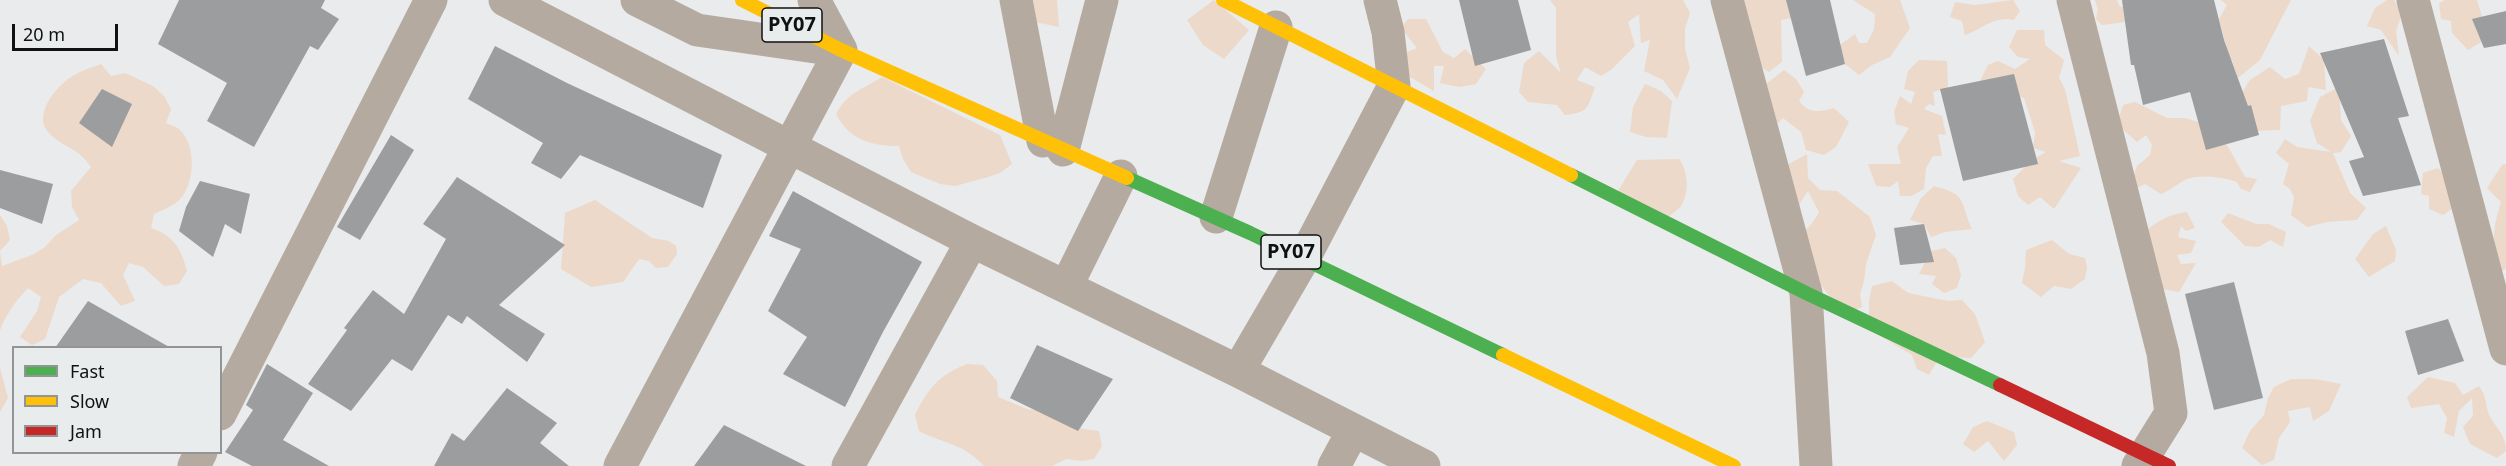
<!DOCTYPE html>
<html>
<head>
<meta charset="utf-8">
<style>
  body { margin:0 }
  #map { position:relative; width:2506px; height:466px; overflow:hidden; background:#e9ebec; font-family:"Noto Sans",sans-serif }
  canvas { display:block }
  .legend { position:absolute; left:12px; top:346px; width:210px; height:108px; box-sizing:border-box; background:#e8eced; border:2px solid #929495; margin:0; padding:8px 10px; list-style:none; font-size:18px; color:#101112 }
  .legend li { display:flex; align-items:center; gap:12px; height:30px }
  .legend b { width:30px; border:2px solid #929495 }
  .scale { position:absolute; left:12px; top:24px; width:106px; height:27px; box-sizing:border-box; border:3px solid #101112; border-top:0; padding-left:8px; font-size:18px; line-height:21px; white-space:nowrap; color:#101112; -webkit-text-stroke:4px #e8eced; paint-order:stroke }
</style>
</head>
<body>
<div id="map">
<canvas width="2506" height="466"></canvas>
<ul class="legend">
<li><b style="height:8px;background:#4caf50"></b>Fast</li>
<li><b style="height:8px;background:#ffc107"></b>Slow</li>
<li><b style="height:8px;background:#c62828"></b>Jam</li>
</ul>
<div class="scale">20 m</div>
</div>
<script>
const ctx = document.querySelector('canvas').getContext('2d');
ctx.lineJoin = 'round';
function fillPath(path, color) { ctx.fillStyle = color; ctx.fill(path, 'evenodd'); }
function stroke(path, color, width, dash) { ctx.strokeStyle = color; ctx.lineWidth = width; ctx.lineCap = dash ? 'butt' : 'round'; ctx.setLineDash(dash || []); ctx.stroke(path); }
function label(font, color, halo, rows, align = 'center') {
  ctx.font = font + ' "Noto Sans",sans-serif'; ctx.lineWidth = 6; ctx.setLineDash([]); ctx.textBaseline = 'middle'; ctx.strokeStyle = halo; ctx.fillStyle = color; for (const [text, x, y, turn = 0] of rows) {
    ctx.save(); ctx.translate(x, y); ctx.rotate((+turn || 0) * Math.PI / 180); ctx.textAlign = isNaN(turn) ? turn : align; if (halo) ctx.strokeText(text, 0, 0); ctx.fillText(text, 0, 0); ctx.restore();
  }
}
const green = new Path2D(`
  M1025 0H1057L1059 27 1035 22Z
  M1214 0 1249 30 1224 59 1203 45 1187 20Z
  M1550 0H1683L1690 13 1685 28V49L1690 68 1677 99 1663 80 1644 71 1650 40 1641 43 1639 14 1628 22 1635 46 1611 70 1601 76 1585 67 1577 80 1595 87C1587 109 1589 112 1565 115L1557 105 1528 102 1519 92 1524 63 1539 51 1561 73 1556 57V8Z
  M1743 0H1818L1802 16 1781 20 1782 62 1769 72 1751 60 1750 19 1740 12Z
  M1853 0H1900L1910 28 1890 57 1872 65 1859 75 1845 64 1840 45 1855 34 1859 43H1867L1874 29 1875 14Z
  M2013 0 2020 11 2014 20C1995 15 1982 29 1965 35L1962 21 1950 17 1955 2 1975 5Z
  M2095 0H2117L2120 7 2144 2 2155 12 2125 22 2102 25 2096 19 2098 9Z
  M2221 0H2291L2260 60 2238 78 2232 60 2215 63 2210 49 2226 45 2219 19 2227 5Z
  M2387 0H2394L2402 14 2396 31 2399 56 2381 30 2367 26 2375 8Z
  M2445 0H2477L2482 17 2481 42 2468 50 2452 33 2451 21 2441 19 2439 3Z
  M1408 19H1426L1443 52 1454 58 1465 49 1486 69 1476 84 1459 87 1440 83 1444 66H1434V91L1395 68 1407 52 1417 48 1401 28Z
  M2017 30H2044L2045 45 2064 60 2059 78 2065 89 2080 156 2059 161 2081 168 2054 209 2040 197 2028 205 2018 196 2013 179 2032 160 2046 152 2033 148 2035 132 2024 98 1980 81 1988 65 1998 61 2015 69 2030 59 2018 57 2009 47Z
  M2309 46 2324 60 2326 90 2308 87 2307 101 2281 106 2280 130 2252 131 2239 97 2250 80 2270 67 2285 79 2299 74Z
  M1919 60 1947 61 1948 88 1933 92 1935 106 1929 104 1924 109 1942 116 1946 135 1938 134 1942 156H1933L1926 168 1924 189 1911 196H1900L1898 181 1890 187 1876 186 1868 164H1901L1897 147 1909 128 1896 124 1894 112 1900 96 1911 104 1915 92 1904 89 1908 71Z
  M101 64 111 76 125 73 153 86 164 96 171 109 166 123C170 125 176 127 179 129 196 144 195 180 182 197 176 205 163 210 154 214L151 228C174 236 181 248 187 271L179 284 164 286 143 267 129 263 123 275 135 301 121 306 101 283 83 279 59 297 45 339 32 345 20 337 37 311 41 297 28 288C18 298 4 317 0 331V215L7 226 10 240 0 251 2 266 32 255 45 247 55 236 79 220 72 207 71 191 91 167C78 147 63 148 48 132 33 114 56 87 71 77 80 71 91 68 101 64Z
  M1784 70 1796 79 1804 92 1799 101C1809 114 1819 112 1834 108L1849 122 1836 147 1824 155 1806 150 1801 132 1783 118 1774 127 1756 92Z
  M882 77 1000 135 1012 164 1000 173 985 178 955 186 940 184 911 172 903 159 899 146C872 146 849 140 836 114 848 92 862 90 882 77Z
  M1645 84 1661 91 1672 101 1667 138 1646 137 1630 132 1633 107Z
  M2339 87 2341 120 2351 136 2341 152 2333 153 2350 193 2366 208 2357 220 2327 222 2307 227 2291 215 2294 197 2290 189 2283 184 2289 164 2276 153 2285 139 2297 147 2331 152 2317 143 2310 121 2320 97Z
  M2135 102 2167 118H2185L2198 122 2208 139 2227 145 2245 177 2257 179 2250 192 2241 189 2237 182C2223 177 2202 174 2187 179 2178 183 2171 190 2161 194L2145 184 2128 192 2137 166 2150 155 2152 145 2146 135 2137 142 2117 124 2123 105Z
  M1807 154 1808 178 1820 190 1837 191 1870 217 1876 235 1866 264 1864 281 1860 294 1862 307 1844 315 1791 246C1800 235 1814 224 1819 212L1808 191 1800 203 1796 219 1780 169Z
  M1679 159C1688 171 1690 192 1681 206 1675 213 1664 219 1657 225L1618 191 1637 160Z
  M2506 164V268L2501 272C2490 247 2493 227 2501 202L2487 188 2502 165Z
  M2438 168 2454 186 2456 206 2443 215 2429 209V196L2421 194 2423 173Z
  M1934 186C1968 195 1959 200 1972 229L1945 232 1931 237 1924 224 1910 220 1921 198Z
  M595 200 652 238 669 241 676 246 677 254 668 267 656 268 649 261 639 259 623 282 591 287 561 269 565 213Z
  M2187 212 2195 228 2186 231 2181 226 2178 237 2196 241 2191 253 2177 255 2181 264 2196 263 2179 292 2151 287 2146 231C2158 220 2171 214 2187 212Z
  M2228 213 2256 224H2269L2286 232 2283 247 2270 240 2259 247 2245 246 2221 222Z
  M2386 226 2396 250 2395 261 2369 277 2355 259 2373 234Z
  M2052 240 2069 254 2085 258 2087 267 2085 279 2071 289 2054 286 2041 297 2022 283 2025 268 2026 250Z
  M1945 248 1956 258 1961 275 1957 288 1944 293 1932 284 1936 276 1919 274 1931 251Z
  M1892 281 1908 293 1948 301 1962 300 1975 314 1985 342 1971 358 1940 356 1929 375 1917 369 1912 355 1869 329V301L1872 286Z
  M967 364 983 365 997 381 998 397 1027 409 1042 411 1071 421 1083 429 1099 431 1102 446 1094 459 1081 461 1066 459 1052 466H984C963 443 944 444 919 431L915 415C928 388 939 375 967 364Z
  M0 368 8 398 0 412Z
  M2428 377 2455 383 2463 395 2479 386C2487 397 2485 404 2489 415 2496 428 2506 435 2506 451L2497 458 2470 444 2463 427 2473 416 2472 398 2459 411 2454 437 2444 433 2447 418 2439 404 2411 408 2407 397Z
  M2291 379H2315L2341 384 2329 411 2313 421 2310 407 2288 411 2290 422 2279 438 2274 460 2262 465 2242 448 2250 431 2264 415 2268 398 2274 387Z
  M1987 421 2014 432 2017 445 2004 461 1988 441 1974 452 1963 444 1973 427Z`);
const building = new Path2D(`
  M179 0H325L321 8 339 19 318 50 310 46 254 147 207 121 227 83 158 44Z
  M1459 0H1518L1531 50 1475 66Z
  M1786 0H1830L1845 64 1806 76Z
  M2122 0H2214L2224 40 2248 106 2251 105 2259 135 2206 150 2190 92 2143 105 2134 65H2131Z
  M2506 11V44L2484 48 2472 19Z
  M2384 39 2409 116 2398 118 2421 185 2363 196 2349 161 2364 157 2320 53Z
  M495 46 567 83 722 155 703 208 580 155 561 179 531 163 543 143 468 99Z
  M2014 74 2038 164 1963 181 1940 89Z
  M102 89 132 104 112 147 79 123Z
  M391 135 414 150 360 240 337 227Z
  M0 170 53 184 42 224 0 208Z
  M457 177 565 245 499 305 545 334 527 362 467 316 462 324 448 315 412 371 392 359 351 411 308 384 347 330 344 328 373 290 404 314 446 239 423 224Z
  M200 181 250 194 241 234 225 224 213 257 179 231 186 207Z
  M793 191 922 262 883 332 845 407 783 374 807 337 768 311 801 249 769 236Z
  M1924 224 1934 262 1900 265 1894 228Z
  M2234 282 2263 398 2214 410 2185 294Z
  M88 301 171 348H55Z
  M2448 319 2464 361 2418 375 2405 331Z
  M1037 345 1113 379 1078 431 1010 398Z
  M267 364 313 393 283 440 329 466H252L225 452 253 410 246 405Z
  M507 388 557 423 540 443 569 466H434L452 433 464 441Z
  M724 425 806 466H694Z`);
const street = new Path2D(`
  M505 0 972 241 1238 371 1424 466
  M637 0 697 30 836 50
  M814 0 841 50
  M1016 0 1043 141
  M1727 0 1806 293 1816 466
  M2073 0 2163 353 2171 413 2138 466
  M2413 0 2506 349
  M1063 150 1102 0
  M1216 217 1276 27
  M1066 287 1121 176
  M1238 371 1304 258 1394 86 1388 32 1380 0
  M220 414 431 0
  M194 466 201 452
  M620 466 841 50
  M848 466 972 241
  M1334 466 1353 431`);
const fast = new Path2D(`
  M1571 175 1806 293 2000 385
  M1127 178 1250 233 1503 355`);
const slow = new Path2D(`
  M742 0 841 50 1127 178
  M1223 0 1571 175
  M1503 355 1734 466`);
const jam = new Path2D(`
  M2000 385 2169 466`);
const shields = [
  [792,25,60],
  [1291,252,60]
];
const shieldNames = [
  ["PY07",792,25],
  ["PY07",1291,252]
];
fillPath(green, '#ecd9c9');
fillPath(building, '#9b9d9e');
stroke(street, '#b5aaa0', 33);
stroke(fast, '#4caf50', 14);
stroke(slow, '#ffc107', 14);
stroke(jam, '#c62828', 14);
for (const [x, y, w] of shields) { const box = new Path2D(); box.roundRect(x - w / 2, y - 17, w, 34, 4.5); ctx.fillStyle = '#e8eced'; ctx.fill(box); stroke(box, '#101112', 1.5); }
label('bold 20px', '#101112', null, shieldNames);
</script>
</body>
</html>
